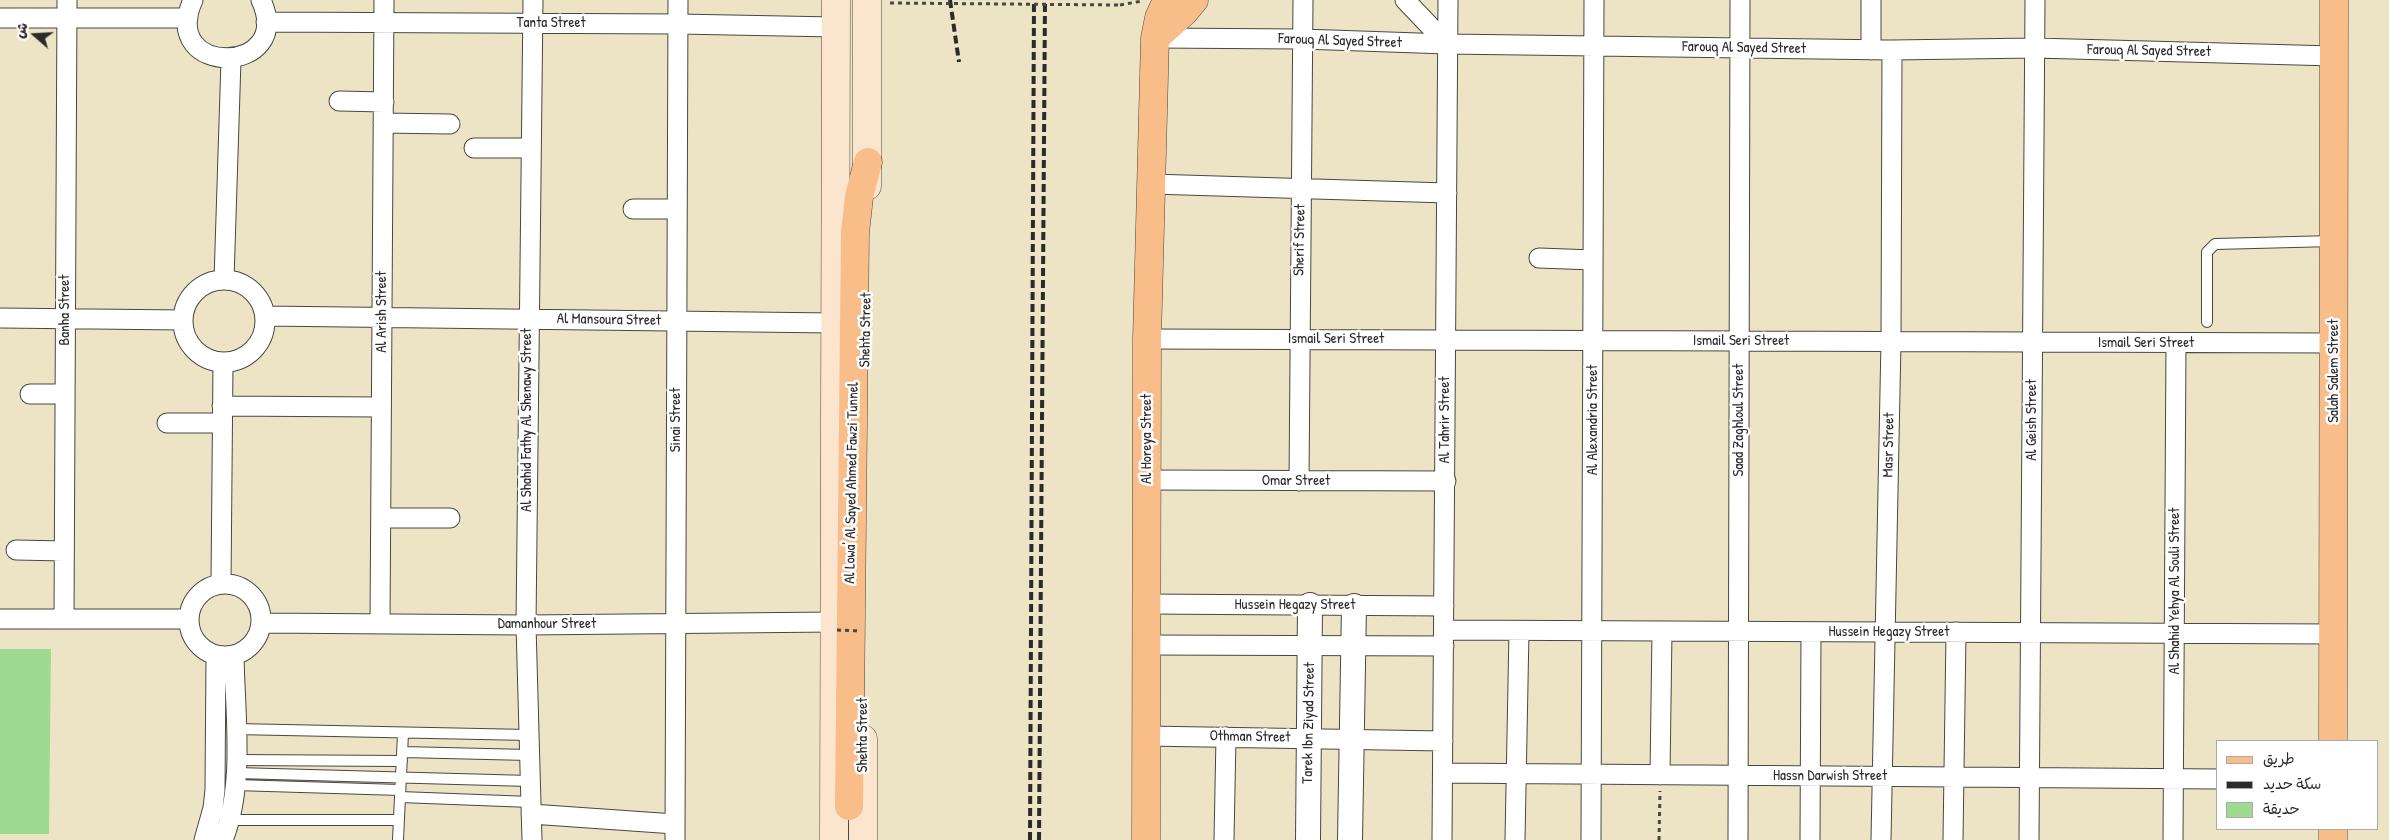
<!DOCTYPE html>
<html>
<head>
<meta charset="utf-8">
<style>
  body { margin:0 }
  #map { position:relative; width:2389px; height:840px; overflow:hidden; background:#ede4c5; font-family:"Patrick Hand","Playpen Sans Arabic",sans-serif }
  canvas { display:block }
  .legend { position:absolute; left:2216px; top:740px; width:162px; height:90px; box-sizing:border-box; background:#fff; border:1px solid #aaa; margin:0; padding:6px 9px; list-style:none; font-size:15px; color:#2b2b2b }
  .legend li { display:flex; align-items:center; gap:10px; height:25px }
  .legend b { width:25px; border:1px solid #aaa }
  .north { position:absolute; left:10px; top:10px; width:50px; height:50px; -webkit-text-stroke:4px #fff; paint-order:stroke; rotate:289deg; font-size:14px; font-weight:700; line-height:20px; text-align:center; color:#2b2b2b }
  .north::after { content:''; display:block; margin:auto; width:18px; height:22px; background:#2b2b2b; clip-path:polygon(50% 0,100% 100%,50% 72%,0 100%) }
</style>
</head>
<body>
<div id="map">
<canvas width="2389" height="840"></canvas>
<ul class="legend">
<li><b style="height:6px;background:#f8bd88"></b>طريق</li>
<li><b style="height:6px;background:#2b2b2b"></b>سكة حديد</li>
<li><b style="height:14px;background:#9edb90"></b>حديقة</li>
</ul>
<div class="north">ش</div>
</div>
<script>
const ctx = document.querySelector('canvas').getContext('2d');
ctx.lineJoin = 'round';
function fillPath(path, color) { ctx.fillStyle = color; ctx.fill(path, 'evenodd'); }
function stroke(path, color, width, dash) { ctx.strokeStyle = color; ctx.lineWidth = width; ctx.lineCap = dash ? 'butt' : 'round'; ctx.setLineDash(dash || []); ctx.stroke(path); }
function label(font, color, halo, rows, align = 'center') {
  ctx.font = font + ' "Patrick Hand",sans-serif'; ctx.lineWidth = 5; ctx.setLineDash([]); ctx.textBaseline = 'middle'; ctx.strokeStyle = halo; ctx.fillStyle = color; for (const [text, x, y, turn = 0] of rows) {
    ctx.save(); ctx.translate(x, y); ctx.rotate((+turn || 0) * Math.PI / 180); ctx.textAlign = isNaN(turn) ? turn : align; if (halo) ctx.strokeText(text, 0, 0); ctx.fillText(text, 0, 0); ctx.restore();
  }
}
const green = new Path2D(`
  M0 649H51L49 834H0Z`);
const trunkTunnel = new Path2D(`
  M849 840V806`);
const path = new Path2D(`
  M1120 5 1142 1
  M1659 840 1660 791`);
const service = new Path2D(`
  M2207 322V252L2215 244 2333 241
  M235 729 529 735
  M402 752 529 755
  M236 760 402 761
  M236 773 530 781
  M235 785 400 790
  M400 797 531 802
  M230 820H399
  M398 840 403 733`);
const minor = new Path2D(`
  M193 0C158 78 296 76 261 0
  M1405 0 1447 44
  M0 18H188
  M266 22 678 24 835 27
  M1155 38 1302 39 1447 44 1892 50 2035 48 2334 56
  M1871 50V0
  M339 101 384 102
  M383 123 450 124
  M474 148H531
  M1151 184 1447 193
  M633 209H677
  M1539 258 1593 260
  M224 280 231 60
  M183 321a41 41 0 1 1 82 0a41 41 0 1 1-82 0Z
  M265 316 833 323
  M0 318 183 320
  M1147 339 2334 343
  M30 394H65
  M222 406 381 407
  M167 423H222
  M1147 480 1446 481
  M1299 481 1303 0
  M381 518H450
  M16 550 64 551
  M189 620a36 36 0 1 1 72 0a36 36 0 1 1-72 0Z
  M221 584 223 363
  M1146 604 1444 606
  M0 619H189
  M64 619 67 0
  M262 623 526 625 833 622
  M380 624 384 0
  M1444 630 2334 634
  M1146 645 1444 646
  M1146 736 1443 741
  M1443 773 2218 779
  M1660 775 1662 631
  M531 814 675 824
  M204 840 213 808 215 790 216 656
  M223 840C245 785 235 714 234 656
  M532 840 526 625 533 0
  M675 840 678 0
  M1224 840 1226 737
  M1442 840 1448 0
  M1515 840 1519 631
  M1591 840 1594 0
  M1738 840 1740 0
  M1810 840 1811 632
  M1881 840 1891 341 1892 50
  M1953 840 1956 632
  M2029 840 2035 0
  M2173 840 2176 343`);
const tertiary = new Path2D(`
  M1308 840 1310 605
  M1350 840 1354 606`);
const secondary = new Path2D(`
  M867 0V186
  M863 739V840
  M834 840 836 0`);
const primary = new Path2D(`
  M1155 38 1184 12 1194 0
  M1146 840 1147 339 1155 38 1159 18 1167 0`);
const trunk = new Path2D(`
  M2333 741 2334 0
  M849 806 855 233 859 197 868 162
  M2333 840V829`);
const rail = new Path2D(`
  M950 0 959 62
  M1030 840 1034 0
  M1039 840 1045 0`);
const pathBridge = new Path2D(`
  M890 3 1120 5
  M837 630 861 631`);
const streetNames = [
  ["Tanta Street",551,23],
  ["Farouq Al Sayed Street",1340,41,2],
  ["Farouq Al Sayed Street",1744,48,1],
  ["Farouq Al Sayed Street",2149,51,1],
  ["Sherif Street",1300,240,-89],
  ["Banha Street",65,310,-90],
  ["Al Arish Street",382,312,-90],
  ["Al Mansoura Street",609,320,1],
  ["Shehta Street",866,330,-89],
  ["Ismail Seri Street",1336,339],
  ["Ismail Seri Street",1741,341],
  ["Ismail Seri Street",2146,343],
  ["Salah Salem Street",2334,371,-90],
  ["Al Shahid Fathy Al Shenawy Street",527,420,-90],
  ["Sinai Street",676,420,-90],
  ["Al Tahrir Street",1445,420,-90],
  ["Al Alexandria Street",1593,420,-90],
  ["Saad Zaghloul Street",1739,420,-90],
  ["Al Geish Street",2032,420,-90],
  ["Al Horeya Street",1147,439,-90],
  ["Masr Street",1889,445,-89],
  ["Omar Street",1296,481],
  ["Al Lowa' Al Sayed Ahmed Fawzi Tunnel",852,483,-89],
  ["Al Shahid Yehya Al Souli Street",2175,591,-90],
  ["Hussein Hegazy Street",1295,605],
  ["Damanhour Street",547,624],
  ["Hussein Hegazy Street",1889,632],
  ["Tarek Ibn Ziyad Street",1309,723,-89],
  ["Shehta Street",863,735,-90],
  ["Othman Street",1250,737,1],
  ["Hassn Darwish Street",1830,776]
];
fillPath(green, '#9edb90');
stroke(trunkTunnel, '#c6bfa6', 28, [28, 14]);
stroke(service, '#484742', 12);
stroke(minor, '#484742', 21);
stroke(tertiary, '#484742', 26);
stroke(secondary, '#484742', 29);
stroke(primary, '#484742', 29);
stroke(trunk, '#484742', 29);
stroke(path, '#484742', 3, [4, 4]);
stroke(service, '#fff', 10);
stroke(minor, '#fff', 19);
stroke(tertiary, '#fff', 24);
stroke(secondary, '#fce5cf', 28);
stroke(primary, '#f8bd88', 28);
stroke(trunk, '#f8bd88', 28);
stroke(rail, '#2b2b2b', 4, [8, 4]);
stroke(pathBridge, '#484742', 3, [4, 4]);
label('15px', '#2b2b2b', '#fff', streetNames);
</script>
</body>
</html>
